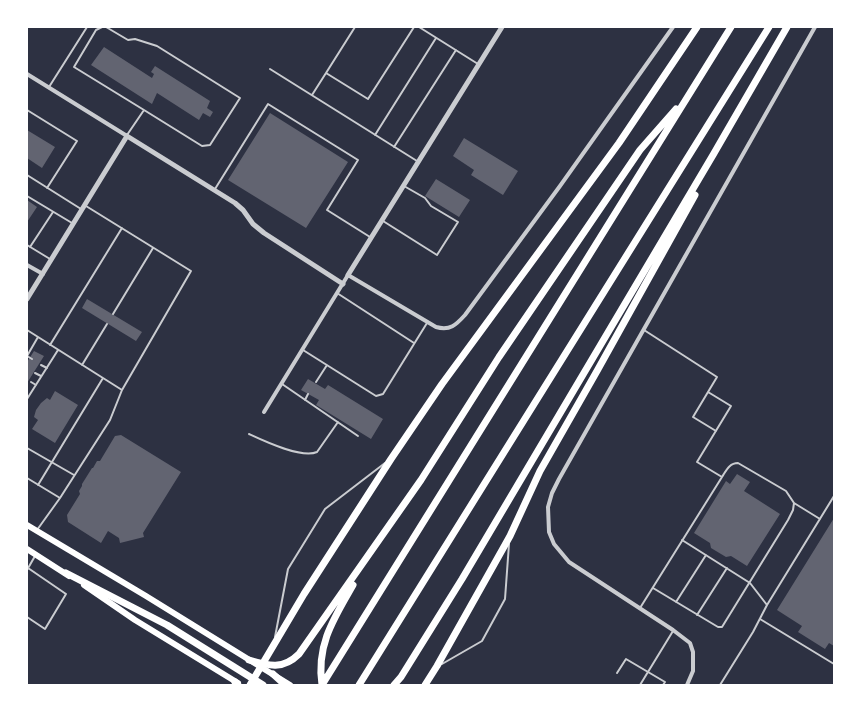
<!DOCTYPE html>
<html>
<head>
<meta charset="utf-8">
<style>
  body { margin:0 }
  #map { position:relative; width:861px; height:712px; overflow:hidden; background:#2d3142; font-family:"Asap Condensed",sans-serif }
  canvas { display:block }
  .frame { position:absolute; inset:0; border:28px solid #fff; pointer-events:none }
</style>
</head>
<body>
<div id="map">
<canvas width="861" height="712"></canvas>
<div class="frame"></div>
</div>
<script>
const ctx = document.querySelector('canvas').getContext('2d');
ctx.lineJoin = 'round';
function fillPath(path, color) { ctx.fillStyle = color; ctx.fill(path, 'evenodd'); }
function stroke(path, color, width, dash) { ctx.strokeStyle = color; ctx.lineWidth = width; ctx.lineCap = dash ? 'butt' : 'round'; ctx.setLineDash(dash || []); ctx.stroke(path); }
const building = new Path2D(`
  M104 47 152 78 154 74 151 72 155 66 210 101 207 108 213 112 210 117 203 113 199 120 157 93 152 104 91 65Z
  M270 113 348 162 306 228 228 180Z
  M27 130 55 147 42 168 27 158Z
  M464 138 518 171 503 195 471 175 474 170 453 156Z
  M436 179 470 200 459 217 425 196Z
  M27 200 37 207 27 222Z
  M87 299 142 332 136 341 82 308Z
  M34 351 44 356 27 383V362Z
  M308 379 325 389 328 385 383 419 371 439 316 405 319 400 301 390Z
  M55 391 78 405 55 443 32 429 38 420 34 417 36 410 41 403 47 398 50 400Z
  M121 435 181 472 143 533 144 537 120 543 119 538 108 531 101 543 68 522 67 515 80 494 79 491 82 486V484L92 468H93L97 461H100L115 436Z
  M737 474 750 482 744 491 780 514 747 566 731 556 726 557 711 548 710 543 694 533 726 481 730 484Z
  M834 518V646L829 643 825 649 798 632 802 626 777 610Z`);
const service = new Path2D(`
  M102 27 96 30 74 67 144 110 127 135
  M106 27 128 40 135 39 157 46 240 98 210 145 202 146 144 110
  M355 27 326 73 368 99 414 27
  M419 27 478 64
  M270 69 417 161
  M49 87 87 27
  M312 95 326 73
  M27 110 77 141 47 188
  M375 135 436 38
  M394 147 456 50
  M27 175 81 209
  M215 189 268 104 358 160 327 210 370 237
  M27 196 72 223
  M383 221 437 255 458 222 431 206 425 198 404 186
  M27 245 50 259
  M30 247 53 212
  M337 293 414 343
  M113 314 153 248
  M27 330 122 390
  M644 330 717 377 708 392 731 406 697 462 722 477
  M50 345 122 228
  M303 350 376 396 383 394 427 323
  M27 356 38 337
  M27 356 32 359
  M41 365 47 368
  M82 365 107 324
  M35 373 41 376
  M31 382 36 385
  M316 382 327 365
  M282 384 358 436
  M708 392 693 417 716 431
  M27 399 58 350
  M305 400 308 394
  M249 434C264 441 302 459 317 452L338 422
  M27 448 74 475
  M27 478 60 498
  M38 485 103 378
  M37 530 60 498 110 420 122 390 191 271 86 206
  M682 540 750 583 767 605
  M27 570 35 556
  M653 588 718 627H722L788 520 793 510 794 503
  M676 602 706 555
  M640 608 722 477C726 471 729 463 738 463L786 491 794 503 820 519
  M697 615 727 568
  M27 617 45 629 66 594 28 568
  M760 619 834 664
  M275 637 288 569 325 509 385 463
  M442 664 482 641 505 599 509 544
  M617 673 626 659 665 682 663 685
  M640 685 673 631
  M720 685 753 632 767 605 834 496`);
const minor = new Path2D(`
  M27 74 127 136
  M27 265 43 274
  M264 412 348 275 436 327C450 331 456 325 465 315L560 186 673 27
  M687 685 693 671V652L690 643 673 630 569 562 554 544 549 532 548 507 552 493 559 479 815 27`);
const tertiary = new Path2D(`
  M348 275 502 27
  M27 299 127 136 235 203 243 210 253 224 264 233 343 284`);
const primary = new Path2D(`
  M27 525 146 596 290 685
  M27 549 69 576
  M84 585 135 620 238 683`);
const motorway = new Path2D(`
  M66 573 167 625 263 685
  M249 660C269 666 283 670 299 654L421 480 499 357 640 150 676 109
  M273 674 285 685
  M235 682 238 685
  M250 685 304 594 391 459 442 384 619 143 697 27
  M322 685 731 27
  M322 685C316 645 334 618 353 585
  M359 685 769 27
  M394 685 401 677 462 579 713 155 787 27
  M425 685 437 666 510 536 540 471 597 371 695 195`);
fillPath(building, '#626471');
stroke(service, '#caccd0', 2);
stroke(minor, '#caccd0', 4);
stroke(tertiary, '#caccd0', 5);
stroke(primary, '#fff', 6);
stroke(motorway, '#fff', 7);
</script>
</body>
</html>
